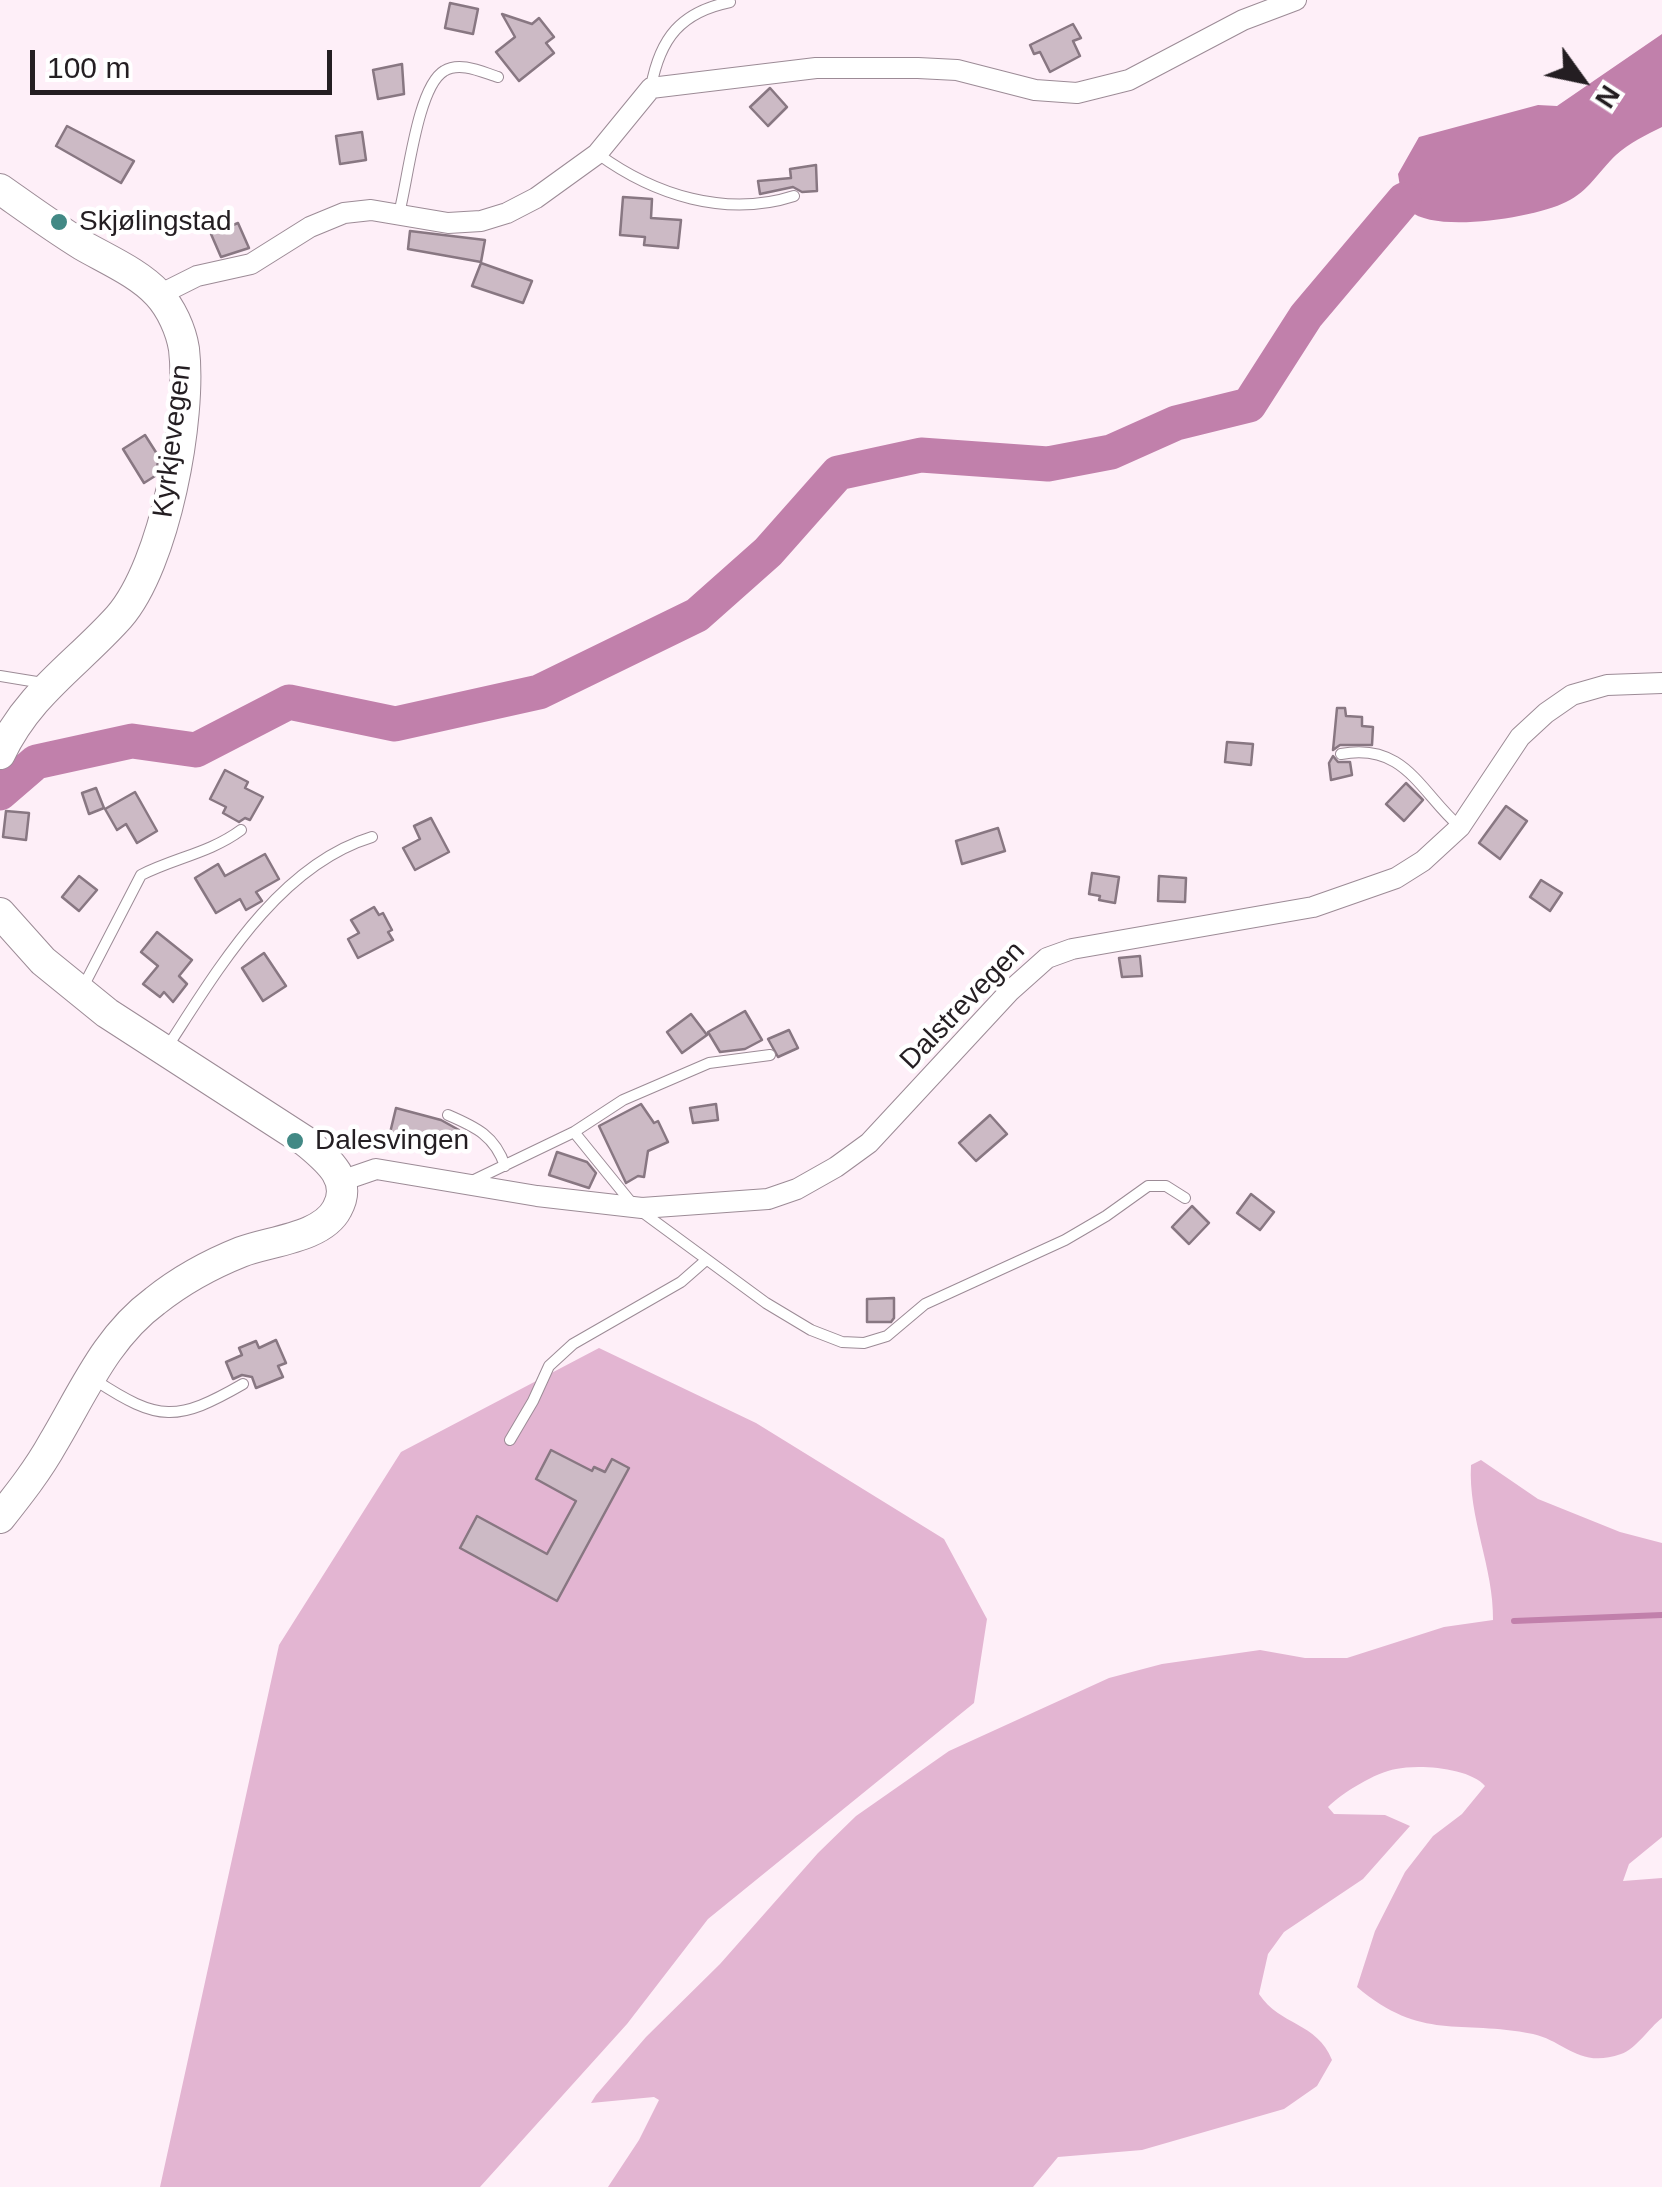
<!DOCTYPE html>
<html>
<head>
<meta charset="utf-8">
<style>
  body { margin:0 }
  #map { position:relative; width:1662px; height:2187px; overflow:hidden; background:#feeff8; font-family:Helvetica,sans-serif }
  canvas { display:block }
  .north { position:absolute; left:1532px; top:30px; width:100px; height:100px; -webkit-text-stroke:8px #fff; paint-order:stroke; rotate:123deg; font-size:28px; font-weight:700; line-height:40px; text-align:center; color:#241e22 }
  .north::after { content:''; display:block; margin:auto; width:35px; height:45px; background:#241e22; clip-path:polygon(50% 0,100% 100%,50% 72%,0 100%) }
  .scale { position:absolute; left:30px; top:50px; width:302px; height:45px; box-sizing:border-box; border:5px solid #241e22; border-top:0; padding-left:12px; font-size:30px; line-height:35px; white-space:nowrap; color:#241e22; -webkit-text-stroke:8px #fff; paint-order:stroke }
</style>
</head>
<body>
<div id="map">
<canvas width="1662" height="2187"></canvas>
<div class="north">N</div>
<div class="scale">100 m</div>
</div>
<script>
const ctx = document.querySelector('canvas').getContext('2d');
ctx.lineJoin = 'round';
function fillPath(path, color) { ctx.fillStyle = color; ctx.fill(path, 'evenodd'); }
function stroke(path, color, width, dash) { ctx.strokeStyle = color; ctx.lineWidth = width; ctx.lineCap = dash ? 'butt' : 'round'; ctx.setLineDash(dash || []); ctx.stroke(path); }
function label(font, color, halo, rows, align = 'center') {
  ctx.font = font + ' Helvetica,sans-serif'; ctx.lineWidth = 9; ctx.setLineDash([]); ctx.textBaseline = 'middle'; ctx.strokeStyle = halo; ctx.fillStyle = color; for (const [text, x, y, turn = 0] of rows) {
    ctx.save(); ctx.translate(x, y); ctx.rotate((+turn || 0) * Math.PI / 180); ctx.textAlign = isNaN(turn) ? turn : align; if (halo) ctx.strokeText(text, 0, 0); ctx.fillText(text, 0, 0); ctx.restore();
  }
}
const green = new Path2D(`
  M599 1348 756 1423 944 1539 987 1619 974 1703 708 1919 627 2024 480 2187H160L279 1645 401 1452Z
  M1481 1460 1538 1499 1620 1532 1662 1543V1837L1629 1864 1623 1881 1662 1878V2018C1649 2028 1636 2049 1621 2054 1579 2069 1565 2041 1533 2034 1459 2019 1422 2042 1357 1987L1375 1931 1405 1872 1433 1836 1462 1814 1485 1786C1470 1768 1419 1764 1396 1769 1376 1772 1342 1793 1328 1807L1334 1814 1385 1815 1410 1826 1363 1879 1284 1932 1268 1954 1259 1994C1280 2026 1317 2022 1332 2060L1317 2086 1284 2109 1142 2150 1058 2157 1033 2187H608L639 2140 659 2100 654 2097 591 2103 596 2095 646 2037 720 1964 818 1853 856 1816 949 1751 1109 1678 1162 1664 1260 1650 1305 1658H1347L1444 1627 1493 1620C1494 1568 1468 1518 1471 1465Z`);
const water = new Path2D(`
  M1662 34V127C1646 135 1629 143 1616 155 1599 171 1588 192 1566 202 1537 217 1436 234 1410 211 1401 203 1400 185 1398 174L1419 137 1538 105 1557 106Z`);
const stream = new Path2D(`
  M1514 1621 1662 1615`);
const river = new Path2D(`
  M0 793 36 762 132 741 196 750 289 702 395 724 539 692 697 615 768 552 838 473 921 455 1048 464 1111 452 1176 423 1249 405 1306 316 1404 200`);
const building = new Path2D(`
  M450 3 478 9 473 34 445 28Z
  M502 14 532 24 539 18 554 37 546 43 554 53 519 81 496 52 515 37Z
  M1073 24 1081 38 1073 41 1080 56 1050 72 1040 52 1034 54 1030 45Z
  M402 64 404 94 378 99 373 70Z
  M770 88 787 107 768 126 750 107Z
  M67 126 134 161 121 183 56 146Z
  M362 132 366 160 340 164 336 136Z
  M816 165 817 191 802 192 793 187 760 194 758 181 791 178 790 169Z
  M623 197 652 199 651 218 681 220 678 248 644 245 645 237 620 235Z
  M238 223 249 248 221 257 211 234Z
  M410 231 485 240 481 262 408 249Z
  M481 263 532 281 523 303 472 286Z
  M145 435 159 457 155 476 144 483 123 449Z
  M1337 708H1345L1346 716 1362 717V726L1373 727 1372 745H1340L1333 750Z
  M1227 742 1253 744 1251 765 1225 762Z
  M1333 756 1338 762H1350L1352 775 1331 780 1329 763Z
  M225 770 248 782 245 788 263 797 250 820 245 818 239 822 223 813 226 807 210 799Z
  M1406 783 1423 800 1404 821 1386 804Z
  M96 788 104 808 89 814 82 793Z
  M135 792 157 831 137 843 126 824 117 830 105 809Z
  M1506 806 1527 821 1500 859 1479 843Z
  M6 811 29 813 26 840 3 837Z
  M431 818 449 852 415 870 403 848 420 839 414 826Z
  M998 828 1005 851 962 864 956 841Z
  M265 854 279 879 256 892 262 901 246 910 240 899 216 913 195 878 218 864 225 876Z
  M1092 873 1119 877 1115 903 1099 900 1100 896 1089 894Z
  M79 876 97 890 79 911 62 897Z
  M1159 876 1186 878 1185 902 1158 901Z
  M1541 880 1562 893 1550 911 1530 897Z
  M374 907 379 915 383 913 392 930 388 932 393 940 358 958 348 939 359 933 351 920Z
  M157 932 192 960 179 976 187 984 173 1002 164 992 160 997 143 984 158 966 141 952Z
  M264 953 286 986 263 1001 242 968Z
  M1140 956 1142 976 1122 977 1119 958Z
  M745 1011 762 1040 745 1049 720 1052 708 1032Z
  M691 1014 707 1035 682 1053 667 1032Z
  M789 1030 798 1048 778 1057 768 1039Z
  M641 1104 654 1123 658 1121 668 1142 648 1151 644 1177 638 1176 626 1183 599 1126Z
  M716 1104 718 1120 693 1123 690 1108Z
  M396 1108 441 1120 459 1130 450 1147 437 1140 436 1145 390 1133Z
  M990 1115 1007 1134 976 1161 959 1143Z
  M557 1152 587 1162 596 1173 589 1188 549 1175Z
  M1251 1194 1274 1212 1260 1230 1237 1213Z
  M1192 1206 1209 1223 1189 1244 1172 1227Z
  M894 1298V1318L891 1322H867V1299Z
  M276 1340 286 1363 278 1366 283 1377 256 1388 252 1377 242 1375 233 1379 226 1362 242 1355 239 1348 256 1341 259 1348Z
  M551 1450 592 1471 594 1467 605 1472 612 1459 629 1468 557 1601 460 1548 477 1516 547 1554 576 1501 536 1479Z`);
const service = new Path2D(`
  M651 87C660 38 681 12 730 2
  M598 154C654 195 726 218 794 196
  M399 213C408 181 417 87 444 71 460 61 482 72 498 77
  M0 676 43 683
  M1341 754C1405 742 1420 792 1460 827
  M83 987 141 875C174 858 210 853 241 830
  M166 1049C217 971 277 866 372 837
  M448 1115C476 1127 495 1136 505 1166
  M574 1132 634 1206 766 1303 811 1330 842 1342 864 1343 887 1336 925 1304 1065 1240 1106 1216 1148 1186H1166L1185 1198
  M470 1182 574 1132 623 1100 709 1063 770 1055
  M95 1380C159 1422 177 1422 243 1384
  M510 1440 533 1401 549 1366 573 1344 681 1282 705 1261`);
const minor = new Path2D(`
  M159 295 197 276 251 264 310 227 344 213 371 210 448 223 481 221 507 213 536 198 597 154 651 88 816 68H918L957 70 1035 90 1077 93 1129 80 1243 20 1296 0
  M341 1181 376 1169 537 1196 642 1208 768 1199 797 1189 836 1167 869 1143 1010 991 1047 958 1072 949 1313 907 1396 878 1423 861 1460 827 1520 737 1546 713 1572 695 1607 685 1662 683`);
const secondary = new Path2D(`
  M0 189C27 208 53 227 82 245 106 259 139 273 158 294 171 308 181 330 184 349 192 418 165 564 119 617 76 665 29 693 0 754
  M0 913 43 961 107 1013 305 1141C325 1158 354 1179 337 1209 322 1238 269 1241 241 1252 211 1264 180 1281 155 1301 106 1337 83 1393 53 1443 38 1470 19 1494 0 1518`);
const markers = [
  [59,222,10,"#428985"],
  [295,1141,10,"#428985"]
];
const poiNames = [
  ["Skjølingstad",79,222],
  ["Dalesvingen",315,1141]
];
const streetNames = [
  ["Kyrkjevegen",173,441,-83],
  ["Dalstrevegen",963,1006,-46]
];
fillPath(green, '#e3b5d2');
fillPath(water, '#c180ab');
stroke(stream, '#c180ab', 6);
stroke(river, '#c180ab', 35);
fillPath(building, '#ccbac5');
stroke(building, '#887782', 2.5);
stroke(service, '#9c8b96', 12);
stroke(minor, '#9c8b96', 22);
stroke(secondary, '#9c8b96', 32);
stroke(service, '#fff', 10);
stroke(minor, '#fff', 20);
stroke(secondary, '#fff', 30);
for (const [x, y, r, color] of markers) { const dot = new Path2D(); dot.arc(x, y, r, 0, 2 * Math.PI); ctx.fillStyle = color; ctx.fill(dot); stroke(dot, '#fff', 4); }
label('28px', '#241e22', '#fff', poiNames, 'left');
label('28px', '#241e22', '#fff', streetNames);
</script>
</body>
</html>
